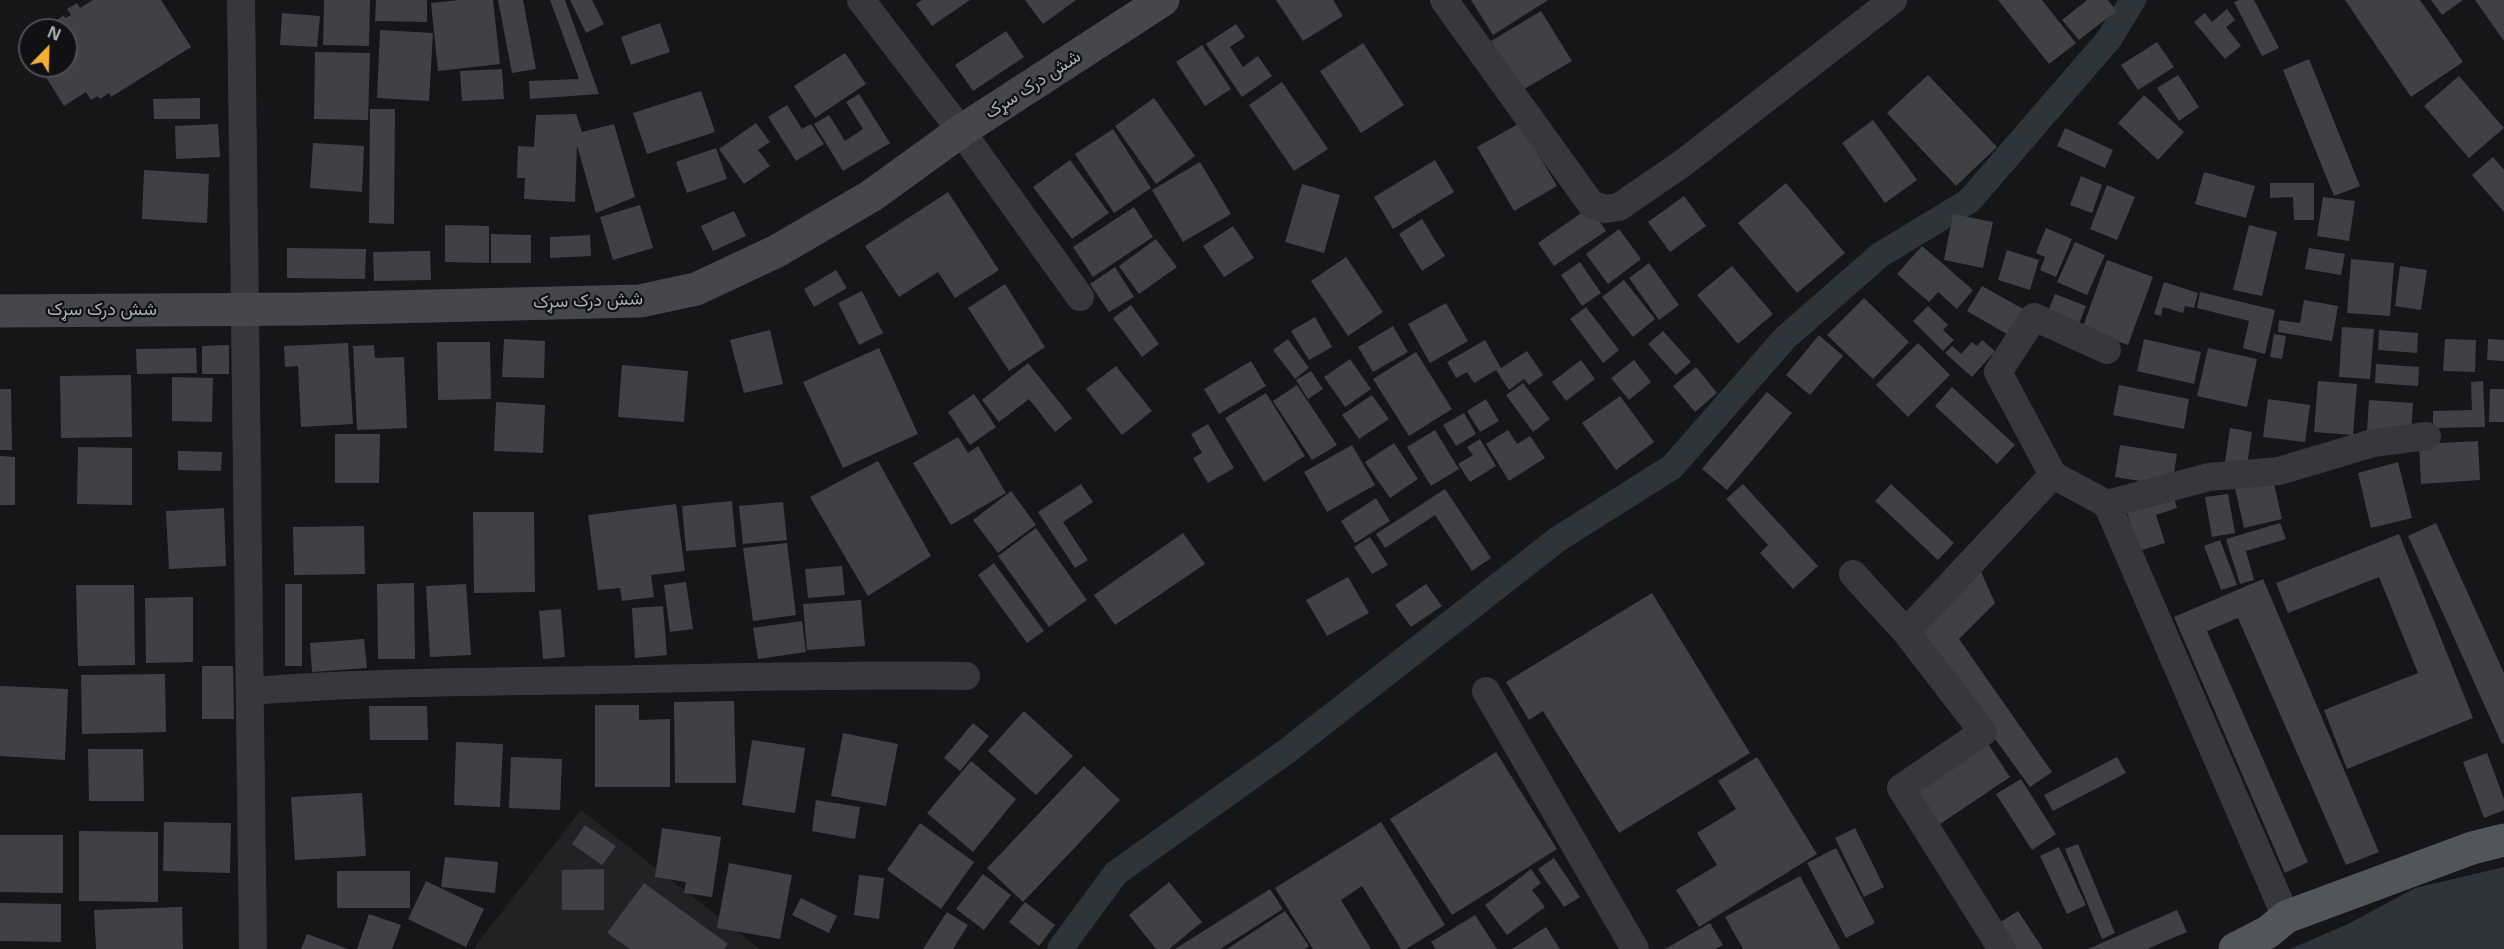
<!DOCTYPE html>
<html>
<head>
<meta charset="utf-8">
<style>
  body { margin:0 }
  #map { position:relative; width:2504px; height:949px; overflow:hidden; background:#161618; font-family:"Open Sans",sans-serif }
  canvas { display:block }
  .north { position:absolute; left:18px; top:18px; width:60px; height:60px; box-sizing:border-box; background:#111113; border:2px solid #4d4f55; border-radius:50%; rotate:23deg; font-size:16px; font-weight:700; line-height:24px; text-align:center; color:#a8adb8 }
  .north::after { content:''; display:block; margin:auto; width:21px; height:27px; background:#f2b134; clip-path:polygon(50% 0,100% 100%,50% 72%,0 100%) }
</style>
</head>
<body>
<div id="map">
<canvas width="2504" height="949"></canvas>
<div class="north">N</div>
</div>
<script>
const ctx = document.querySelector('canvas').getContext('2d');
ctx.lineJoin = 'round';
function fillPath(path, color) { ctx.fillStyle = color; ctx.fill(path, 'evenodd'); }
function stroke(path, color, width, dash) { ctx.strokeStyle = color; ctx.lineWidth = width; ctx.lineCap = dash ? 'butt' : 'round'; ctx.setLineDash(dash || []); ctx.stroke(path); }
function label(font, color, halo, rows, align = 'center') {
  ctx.font = font + ' "Open Sans",Vazirmatn,sans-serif'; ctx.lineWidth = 4.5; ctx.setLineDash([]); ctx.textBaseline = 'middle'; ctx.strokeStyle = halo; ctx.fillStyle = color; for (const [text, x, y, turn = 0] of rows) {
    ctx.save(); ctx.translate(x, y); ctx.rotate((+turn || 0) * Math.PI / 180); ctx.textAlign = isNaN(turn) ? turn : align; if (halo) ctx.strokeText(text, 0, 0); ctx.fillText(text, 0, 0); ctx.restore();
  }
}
const built = new Path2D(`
  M581 810 760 949H473Z`);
const water = new Path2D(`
  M2504 867V949H2290L2348 924 2415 888Z`);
const canal = new Path2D(`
  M1060 949 1116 873 1287 751 1558 539 1672 467 1785 338 1880 255 1969 201 2109 39 2133 0`);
const building = new Path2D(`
  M93 0H161L191 47 111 97 109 93 100 99 98 96 91 100 86 92 64 106 39 66H66V30H52L49 25 64 15 65 18 71 15 67 9 77 3 80 8Z
  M324 0H370L369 46 323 45Z
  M376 0H427V22L375 21Z
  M459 0H493L500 64 438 71 431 3Z
  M498 0H523L536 69 512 73Z
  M550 0H565L599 94 530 99 529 81 579 79Z
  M570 0H592L604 24 586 33Z
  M922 0H970L932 26 916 4Z
  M1025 0H1076L1043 24Z
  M1276 0H1333L1343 16 1303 41Z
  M1471 0H1548L1493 35Z
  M1998 0H2042L2076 43 2049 64Z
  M2087 0H2108L2116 11 2079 40 2062 20Z
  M2239 0H2254L2279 48 2262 56 2234 2Z
  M2345 0H2420L2463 62 2411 97Z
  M2431 0H2463L2442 15Z
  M2475 0H2504V41Z
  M2227 9 2235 20 2226 27 2241 46 2225 59 2194 22 2205 13 2212 22Z
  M1541 11 1572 61 1521 91 1491 41Z
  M282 13 320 16 317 47 280 45Z
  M660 23 670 52 631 65 621 37Z
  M1236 24 1245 37 1230 47 1243 67 1258 56 1272 76 1242 97 1206 44Z
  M380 30 433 33 429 101 377 98Z
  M1006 31 1024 57 973 91 955 65Z
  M2157 42 2174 67 2138 90 2121 65Z
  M1363 43 1404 105 1361 133 1320 71Z
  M1202 45 1231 89 1205 106 1176 62Z
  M315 52 370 53 368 120 314 119Z
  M845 53 866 84 815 118 794 86Z
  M2309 59 2360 186 2334 196 2283 70Z
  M502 69 504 99 462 101 460 71Z
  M1928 75 1997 147 1956 186 1887 113Z
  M2178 75 2199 107 2179 121 2157 88Z
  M2459 76 2504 128 2469 158 2424 106Z
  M1282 82 1328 149 1294 171 1249 105Z
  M701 91 715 132 647 154 633 113Z
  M859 94 890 143 843 171 814 124 829 115 845 141 863 129 846 102Z
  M2144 95 2184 132 2158 160 2118 123Z
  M200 98V119H154L153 99Z
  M1154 98 1195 156 1156 184 1115 126Z
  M787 105 802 129 811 124 824 144 796 161 768 117Z
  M370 109H395L394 224 369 223Z
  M576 114 582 132 614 124 635 197 596 213 577 145 575 202 524 199 525 178H517L518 146 534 147 536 115Z
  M1873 120 1917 180 1885 203 1842 143Z
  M756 123 770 142 758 150 770 166 744 184 719 149Z
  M1520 123 1557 186 1514 211 1477 147Z
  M218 124 220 157 176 159 175 126Z
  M2065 128 2113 150 2105 168 2057 146Z
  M1113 129 1151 188 1114 213 1075 154Z
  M313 143 364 146 362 192 310 188Z
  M716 148 727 179 687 193 676 162Z
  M2493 157 2504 170V212L2472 175Z
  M1070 160 1109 213 1072 239 1033 187Z
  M1435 160 1454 192 1393 229 1374 197Z
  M1200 162 1231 214 1183 242 1152 190Z
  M144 170 209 174 207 223 142 219Z
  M2204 172 2255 186 2246 218 2195 204Z
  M2081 176 2102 185 2092 213 2070 205Z
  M1786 183 1845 253 1797 293 1738 223Z
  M2270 183H2314V220H2294L2293 197 2270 198Z
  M1302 184 1340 195 1324 253 1285 242Z
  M2107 185 2135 197 2117 240 2090 229Z
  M948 192 999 270 955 298 938 272 899 297 865 246Z
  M1684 196 1706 226 1670 252 1648 222Z
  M2323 197 2355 201 2349 241 2317 236Z
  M640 205 653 248 613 260 600 217Z
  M1134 207 1153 237 1093 277 1073 247Z
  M1590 207 1606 231 1554 266 1538 243Z
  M734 211 746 236 713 251 701 226Z
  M1953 214 1993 222 1983 268 1944 260Z
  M1422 219 1445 256 1422 271 1399 234Z
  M445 225 489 226V263L445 262Z
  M2249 225 2277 232 2262 296 2233 290Z
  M1233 226 1254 258 1224 277 1203 246Z
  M2046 228 2072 239 2056 277 2040 270 2045 257 2036 253Z
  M1619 229 1641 259 1608 284 1586 254Z
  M491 234 531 235V263H491Z
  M590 235 591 256 550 258V237Z
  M1156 239 1177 267 1139 294 1119 266Z
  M2075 242 2105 255 2087 295 2057 282Z
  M1922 246 1973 290 1957 309 1938 292 1929 302 1897 274Z
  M287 248 366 249 365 279 287 278Z
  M2309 248 2345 254 2341 275 2305 269Z
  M2007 250 2039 260 2030 290 1998 280Z
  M430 251 431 280 374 281 373 252Z
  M1346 257 1383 312 1348 336 1311 281Z
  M2351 259 2394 263 2390 316 2347 313Z
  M2107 260 2153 277 2128 345 2082 329Z
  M1580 262 1601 293 1582 306 1561 275Z
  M1649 263 1679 305 1659 320 1629 278Z
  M1732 266 1773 314 1738 344 1697 295Z
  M2400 266 2427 270 2421 310 2395 306Z
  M1115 267 1134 297 1109 312 1090 284Z
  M836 270 847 288 814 307 804 289Z
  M1624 280 1655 319 1633 337 1602 297Z
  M2164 282 2198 293 2194 308 2185 306 2183 313 2163 307 2161 316 2154 314Z
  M1005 284 1045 347 1009 371 968 308Z
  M1982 286 2025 310 2010 336 1967 311Z
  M862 291 883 333 859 345 838 303Z
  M2200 292 2275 310 2265 354 2243 348 2249 321 2197 308Z
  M2055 294 2086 306 2078 326 2047 314Z
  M1864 298 1909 342 1873 379 1827 335Z
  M2304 300 2338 306 2332 341 2278 332 2279 320 2300 323Z
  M1446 303 1468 341 1430 363 1408 324Z
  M1131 305 1159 344 1142 357 1113 318Z
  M1928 306 1948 325 1943 330 1954 340 1943 351 1913 321Z
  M1586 307 1619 350 1603 363 1570 319Z
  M1315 317 1332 347 1309 360 1291 331Z
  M1393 326 1408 352 1373 372 1358 347Z
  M2342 327 2374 329 2370 379 2339 377Z
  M770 330 783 384 744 393 730 340Z
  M2379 330 2418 333 2417 353 2378 350Z
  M1663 331 1691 362 1676 375 1648 344Z
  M2274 334 2286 336 2282 359 2270 357Z
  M1819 335 1843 356 1810 395 1786 375Z
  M504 339 545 341 544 378 502 377Z
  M1288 339 1309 368 1295 379 1273 350Z
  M2144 339 2201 352 2194 384 2137 371Z
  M2445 339 2476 340 2475 372 2443 371Z
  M2488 339 2504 340V361L2487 360Z
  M1485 340 1501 368 1527 351 1543 375 1529 385 1524 379 1509 390 1496 370 1474 383 1467 372 1456 378 1447 362Z
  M1982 340 1995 351 1972 377 1945 353 1952 346 1961 354 1972 342 1977 346Z
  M437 342H490L491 399 438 400Z
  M348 343 353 424 301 427 298 366 285 367 284 346Z
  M1918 343 1950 375 1908 417 1876 385Z
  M229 345V374H202V346Z
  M374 345 375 358 404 357 407 428 357 430 353 346Z
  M196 348 197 373 137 374 136 349Z
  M879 348 918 434 843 468 803 382Z
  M2208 348 2257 359 2247 407 2197 396Z
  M1416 352 1452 409 1409 436 1373 379Z
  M1350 359 1371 389 1345 407 1324 377Z
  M1581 360 1595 379 1566 401 1552 382Z
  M1634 360 1651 382 1629 400 1611 378Z
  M1251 361 1266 386 1219 414 1204 389Z
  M1028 363 1072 418 1055 432 1029 399 999 422 982 400Z
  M2376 364 2419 367 2418 386 2375 383Z
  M622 365 688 371 684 422 618 417Z
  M1116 366 1152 411 1122 435 1086 389Z
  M1696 367 1717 393 1695 412 1673 386Z
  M1311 371 1323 389 1308 399 1296 380Z
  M131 375 132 437 61 438 60 376Z
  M172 377 213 378 212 422 172 421Z
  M2318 381 2357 384 2353 435 2314 432Z
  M2483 381 2485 427 2433 428V411L2472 410 2471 382Z
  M1523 383 1550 419 1533 432 1506 395Z
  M1297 385 1337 445 1312 460 1273 401Z
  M2119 385 2189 399 2184 429 2113 415Z
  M1952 387 2015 445 1997 464 1935 406Z
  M0 389H11L12 450H0Z
  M2490 389H2504V422H2489Z
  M1767 392 1792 413 1727 490 1702 469Z
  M1266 393 1305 456 1264 482 1225 418Z
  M974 394 996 427 970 445 948 412Z
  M1372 395 1389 419 1359 439 1342 415Z
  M1620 396 1654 442 1616 470 1582 423Z
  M1486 399 1499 421 1480 432 1467 411Z
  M2268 399 2310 405 2305 442 2263 437Z
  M2369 400 2413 403 2411 434 2367 431Z
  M496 402 545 405 543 453 494 451Z
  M1464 413 1476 434 1456 446 1443 425Z
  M1208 424 1234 468 1208 483 1193 458 1202 453 1191 434Z
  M2230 428 2252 432 2246 472 2224 469Z
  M1435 430 1459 469 1431 486 1407 447Z
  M1508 430 1517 444 1530 436 1545 458 1509 481 1486 444Z
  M335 434H380L379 483H335Z
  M958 437 968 453 978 446 1006 493 951 525 913 463Z
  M1480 439 1496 466 1470 482 1458 464 1473 455 1467 447Z
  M2478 441 2480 480 2421 484 2419 444Z
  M1394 443 1418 479 1390 498 1365 462Z
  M1352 445 1375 485 1327 512 1304 472Z
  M2120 445 2177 454 2172 486 2115 477Z
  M78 447 132 448V505L77 504Z
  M178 451 222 452 221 471 178 470Z
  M0 456 15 457V505H0Z
  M878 461 931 556 868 596 810 497Z
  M2398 462 2412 518 2371 528 2358 473Z
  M2273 479 2282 519 2244 528 2235 488Z
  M1081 484 1093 502 1063 522 1088 560 1075 568 1038 512Z
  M1743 484 1818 566 1793 589 1760 553 1768 545 1726 499Z
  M1891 484 1954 543 1938 560 1875 501Z
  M1445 489 1491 558 1472 571 1435 515 1385 548 1376 534Z
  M1011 491 1036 525 998 553 973 520Z
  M2172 491 2177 508 2156 515 2165 543 2139 551 2125 506Z
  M2228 494 2235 533 2212 537 2205 497Z
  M1376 498 1390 521 1355 543 1341 521Z
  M732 501 736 547 686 551 682 506Z
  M783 502 787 540 743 544 739 506Z
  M676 504 685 571 651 575 654 597 622 601 620 588 598 590 588 515Z
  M224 508 226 566 169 569 166 511Z
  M473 512H534L535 592 474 593Z
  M2280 523 2286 539 2246 551 2254 580 2240 584 2226 539Z
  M2436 523 2504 673V743L2502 744 2408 536Z
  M364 526 365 574 294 575 293 527Z
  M1036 528 1087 600 1049 627 998 556Z
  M1183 533 1205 564 1115 625 1094 595Z
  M2399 534 2473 718 2347 769 2324 710 2418 673 2379 577 2288 613 2276 583Z
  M1370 537 1388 565 1372 574 1354 547Z
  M2220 540 2237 585 2221 590 2204 546Z
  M787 543 796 615 753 621 743 548Z
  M994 563 1044 631 1027 643 978 575Z
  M1978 565 1995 603 1959 639 2052 772 2030 787 1919 634Z
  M842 566 845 595 808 598 805 569Z
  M1348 577 1369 613 1327 636 1306 600Z
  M2263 579 2379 852 2346 865 2238 618 2207 631 2308 862 2285 873 2174 617Z
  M686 582 693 629 670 632 664 585Z
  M414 583 415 659H378L377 584Z
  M285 584H302V666H285Z
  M466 584 471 655 430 657 426 586Z
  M1426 584 1442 606 1411 627 1395 605Z
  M76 585H134L135 665 78 666Z
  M1652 593 1750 753 1619 833 1543 711 1529 720 1506 682Z
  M193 597V662L146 663 145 598Z
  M861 600 865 646 807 650 803 604Z
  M663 606 667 655 635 658 632 608Z
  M561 609 565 657 543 659 539 611Z
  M802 621 806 652 758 659 753 628Z
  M364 639 367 668 312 672 310 643Z
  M202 666H233L234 719H202Z
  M165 674 166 732 82 734 81 675Z
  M0 686 68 689 65 760 0 756Z
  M734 701 736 783H675L674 702Z
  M595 705H639V720L670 719V787H595Z
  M369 706H427L428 740H370Z
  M1024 711 1073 756 1036 795 988 751Z
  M973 723 989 736 960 771 944 758Z
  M843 733 898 744 886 806 831 796Z
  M752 740 805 748 795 813 742 805Z
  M1986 741 2010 777 1940 824 1915 788Z
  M456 742 503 744 500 807 454 805Z
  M88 749H143L144 801H89Z
  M1496 752 1557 849 1452 915 1390 819Z
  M2487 753 2504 799V810L2484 818 2463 762Z
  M511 757 562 759 560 810 509 808Z
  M1757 757 1817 854 1699 927 1676 890 1717 865 1697 833 1736 809 1718 781Z
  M2117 757 2126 773 2053 811 2044 795Z
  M971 761 1016 799 973 852 927 813Z
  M1084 766 1120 800 1023 902 987 868Z
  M2021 779 2056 834 2032 850 1996 794Z
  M362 793 366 856 295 860 291 797Z
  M816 800 860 807 855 839 812 831Z
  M164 822 231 823 230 873 163 871Z
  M1381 822 1445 925 1406 949H1401L1362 886 1341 900 1371 949H1313L1275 888Z
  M920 823 974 862 941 909 887 870Z
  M585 825 616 846 602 865 572 844Z
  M662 828 721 837 712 897 684 893 686 882 655 877Z
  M1855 828 1884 887 1864 897 1835 838Z
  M79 831 158 832V902L79 901Z
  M0 835H63V893L0 892Z
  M2078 844 2115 933 2102 939 2065 849Z
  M2059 847 2086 905 2067 914 2040 856Z
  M1836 848 1875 923 1846 938 1807 863Z
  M445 857 498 862 495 893 441 887Z
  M1554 858 1580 897 1564 907 1538 869Z
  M729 863 792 875 780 939 717 928Z
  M604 869V910H562V870Z
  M1531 869 1541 883 1532 890 1545 907 1507 935 1485 905Z
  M337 871H410V908H337Z
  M983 874 1011 895 984 930 956 909Z
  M859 875 884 878 879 919 854 915Z
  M1800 876 1840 949H1743L1725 917Z
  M426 881 484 909 466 947 408 919Z
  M1169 882 1202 922 1169 949H1156L1129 915Z
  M644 883 728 944 724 949H630L607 933Z
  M1270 889 1283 909 1220 949H1175Z
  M801 898 837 916 829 933 792 915Z
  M1025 902 1055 925 1039 946 1009 922Z
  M0 903 61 904V942L0 941Z
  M182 907 183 949H96L94 910Z
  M2177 910 2187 932 2147 949H2088Z
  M1285 911 1309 946 1305 949H1227Z
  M2018 911 2043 949H2007L1993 927Z
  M947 912 968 925 953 949H923Z
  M369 914 401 925 392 949H357Z
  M1475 915 1497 949H1436L1431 942Z
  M1710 923 1723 945 1715 949H1665Z
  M1546 927 1560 949H1512Z
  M307 934 348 949H301Z`);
const minor = new Path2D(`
  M241 0 253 949
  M861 0 961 131 1080 297
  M1444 0 1591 204 1605 209 1619 207 1683 163 1893 0
  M2053 475 2107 504 2286 917
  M2107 504 2209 477 2279 471 2373 443 2427 436
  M1853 574 1906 632 1983 732 1901 788 2002 949
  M1906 632 2053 475 1998 372 2034 317 2107 350
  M251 691C364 682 478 682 592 680 717 678 841 674 966 676
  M1486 691 1635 949`);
const secondary = new Path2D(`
  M0 311 306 309 640 301 696 289 777 251 871 196 961 131 1163 0`);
const primary = new Path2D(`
  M2235 949 2268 932 2286 917 2472 848 2504 840`);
const streetNames = [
  ["شش درک سړک",1033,85,-33],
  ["شش درک سړک",588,301,-2],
  ["شش درک سړک",102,310]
];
fillPath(built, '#222225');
fillPath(water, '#2c353c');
stroke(canal, '#2c353c', 26);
fillPath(building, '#404145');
stroke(minor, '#37383d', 28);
stroke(secondary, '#45474d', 33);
stroke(primary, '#53555c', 33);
label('18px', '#a8adb8', '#111113', streetNames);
</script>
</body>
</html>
